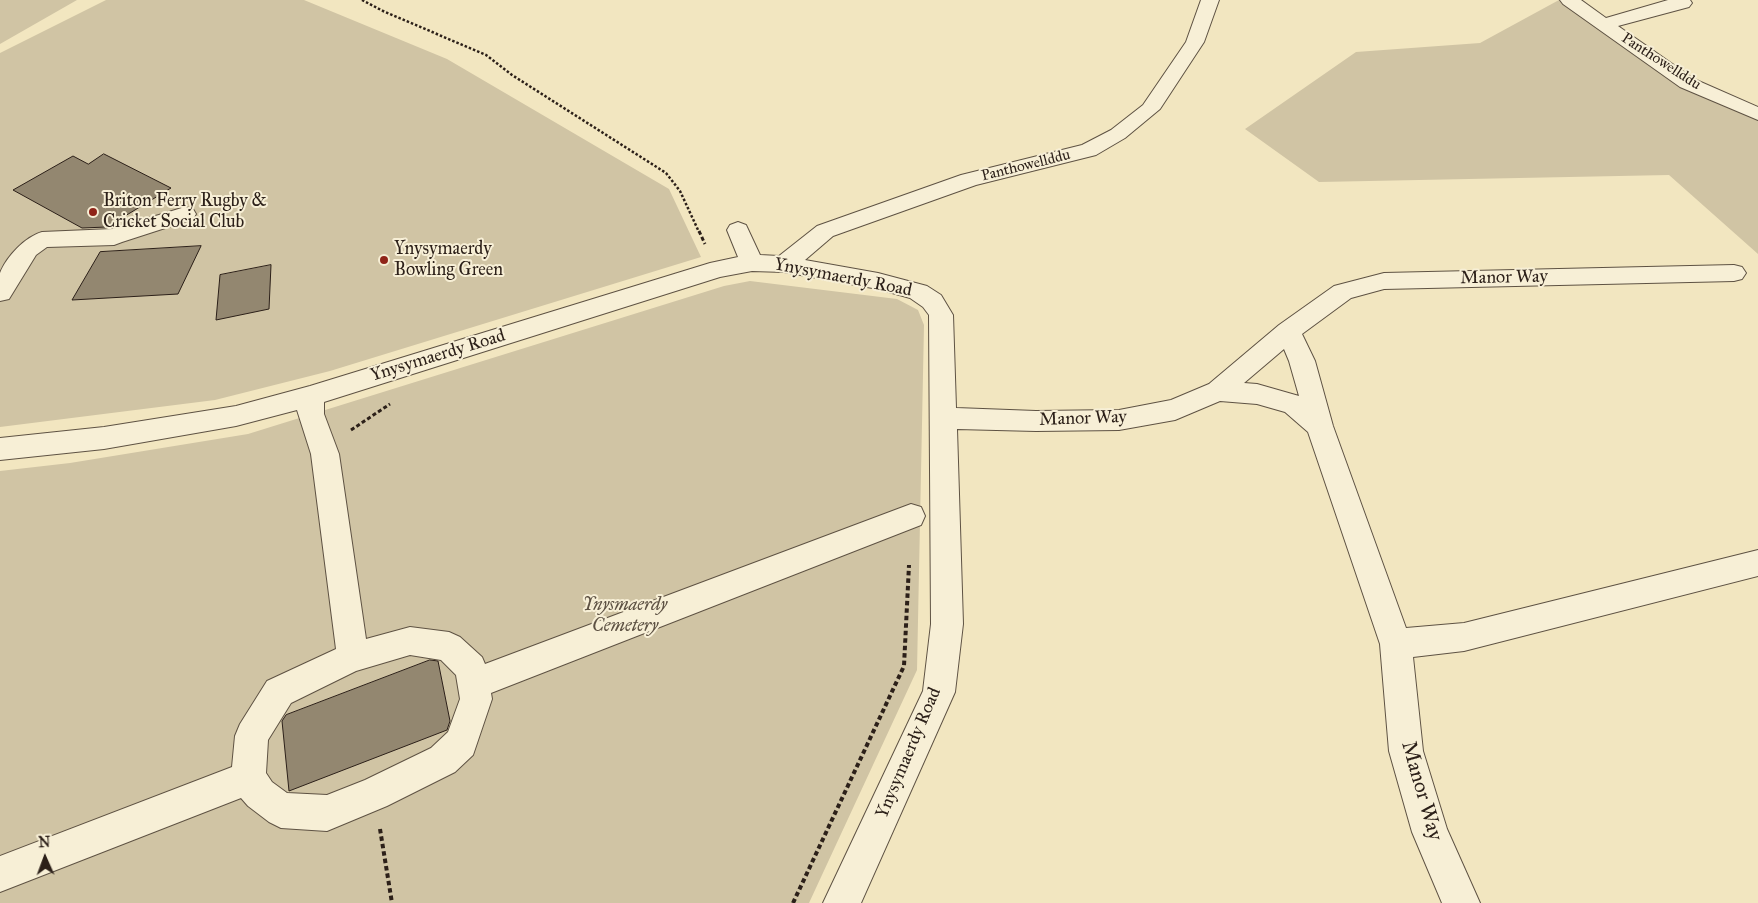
<!DOCTYPE html>
<html>
<head>
<meta charset="utf-8">
<style>
  body { margin:0 }
  #map { position:relative; width:1758px; height:903px; overflow:hidden; background:#f2e6c0; font-family:"IM FELL Great Primer",serif }
  canvas { display:block }
  .north { position:absolute; left:20px; top:833px; width:50px; height:50px; -webkit-text-stroke:4px #f7efd6; paint-order:stroke; rotate:358deg; font-size:14px; font-weight:700; line-height:20px; text-align:center; color:#2c2019 }
  .north::after { content:''; display:block; margin:auto; width:18px; height:22px; background:#2c2019; clip-path:polygon(50% 0,100% 100%,50% 72%,0 100%) }
</style>
</head>
<body>
<div id="map">
<canvas width="1758" height="903"></canvas>
<div class="north">N</div>
</div>
<script>
const ctx = document.querySelector('canvas').getContext('2d');
ctx.lineJoin = 'round';
function fillPath(path, color) { ctx.fillStyle = color; ctx.fill(path, 'evenodd'); }
function stroke(path, color, width, dash) { ctx.strokeStyle = color; ctx.lineWidth = width; ctx.lineCap = dash ? 'butt' : 'round'; ctx.setLineDash(dash || []); ctx.stroke(path); }
function label(font, color, halo, rows, align = 'center') {
  ctx.font = font + ' "IM FELL Great Primer",serif'; ctx.lineWidth = 4; ctx.setLineDash([]); ctx.textBaseline = 'middle'; ctx.strokeStyle = halo; ctx.fillStyle = color; for (const [text, x, y, turn = 0] of rows) {
    ctx.save(); ctx.translate(x, y); ctx.rotate((+turn || 0) * Math.PI / 180); ctx.textAlign = isNaN(turn) ? turn : align; if (halo) ctx.strokeText(text, 0, 0); ctx.fillText(text, 0, 0); ctx.restore();
  }
}
const green = new Path2D(`
  M0 0H77L0 44Z
  M106 0H304L447 59 669 189 701 257 330 371 215 400 0 427V53Z
  M1559 0H1569L1687 83 1758 114V254L1669 175 1319 182 1245 129 1356 52 1480 43Z
  M750 281 897 299 918 310 924 325 917 670 809 903H0V471L70 463 248 434 724 286Z`);
const building = new Path2D(`
  M104 154 171 188 107 227 82 228 13 190 73 156 88 164Z
  M201 246 178 294 72 300 100 252Z
  M271 265 269 309 216 320 220 275Z
  M430 660 438 661 450 721 447 730 289 791 282 721 286 715Z`);
const pathFar2 = new Path2D(`
  M362 0 383 11 486 55 512 75 666 173 680 191 699 232`);
const pathFar1 = new Path2D(`
  M699 231 705 244
  M351 430 390 404`);
const path = new Path2D(`
  M380 829 392 903
  M793 903 904 666 909 565`);
const minor = new Path2D(`
  M1201 0H1219L1204 42 1160 109 1125 138 1096 155 976 185 833 236 805 260 878 273 927 286 941 295 953 315 956 408 1036 411 1119 410 1171 400 1209 384 1279 325 1334 286 1384 273 1734 265 1742 267 1746 273 1742 279 1734 281 1384 289 1351 298 1302 334 1315 361 1333 426 1406 628 1464 623 1758 550V576L1464 651 1413 657 1423 751 1447 829 1480 903H1442L1412 832 1389 751 1380 644 1308 432 1285 412 1257 404 1220 401 1175 420 1119 430 1036 431 957 429 963 624 955 692 861 903H823L923 691 931 624 929 315 923 307 910 298 878 289 784 272 752 271 720 277 324 402V414L339 454 366 639 410 627 449 632 460 637 482 657 485 664 911 504 921 507 925 516 921 525 491 693 492 699 473 755 455 772 387 806 327 831 281 828 269 822 248 806 241 798 0 892V856L232 767 235 736 240 724 267 681 336 649 311 454 297 410 236 426 104 449 0 460V438L104 427 236 406 310 386 710 263 738 257 727 230 730 225 738 222 746 225 760 255 779 256 817 226 961 175 1082 145 1111 130 1143 105 1186 42ZM1284 349 1289 361 1299 396 1257 384 1244 383ZM410 655 441 660 456 675 460 699 448 732 431 748 365 780 327 795 287 793 272 782 266 773 268 740 291 703 356 671Z
  M1560 0H1581L1606 18 1668 0H1690L1692 3 1689 7 1618 26 1694 79 1758 107V120L1680 87 1563 4Z
  M185 207 193 209 196 214 193 219 122 242 114 245 47 247 36 255 9 299 0 301C0 293 0 281 0 273 7 256 25 237 42 232L113 229Z`);
const markers = [
  [93,212,5,"#8f2418"],
  [384,260,5,"#8f2418"]
];
const farStreetnames = [
  ["Panthowellddu",1661,62,33],
  ["Panthowellddu",1026,166,-14]
];
const poiNames = [
  ["Briton Ferry Rugby &",103,202],
  ["Cricket Social Club",103,223],
  ["Ynysymaerdy",394,250],
  ["Bowling Green",394,271]
];
const streetNames = [
  ["Ynysymaerdy Road",843,278,11],
  ["Manor Way",1504,278,-1],
  ["Ynysymaerdy Road",438,356,-17],
  ["Manor Way",1083,419,-2],
  ["Ynysymaerdy Road",909,753,-67]
];
const parkNames = [
  ["Ynysmaerdy",625,606],
  ["Cemetery",625,627]
];
const nearStreetnames = [
  ["Manor Way",1421,791,74]
];
fillPath(green, '#d0c4a4');
fillPath(building, '#938770');
stroke(building, '#2c2019', 1);
stroke(minor, '#5e5243', 2);
stroke(pathFar2, '#2c2019', 2.5, [2.5, 2]);
stroke(pathFar1, '#2c2019', 3, [4, 2.5]);
stroke(path, '#2c2019', 4, [4.5, 3]);
fillPath(minor, '#f7efd6');
for (const [x, y, r, color] of markers) { const dot = new Path2D(); dot.arc(x, y, r, 0, 2 * Math.PI); ctx.fillStyle = color; ctx.fill(dot); stroke(dot, '#f7efd6', 2); }
label('15px', '#2c2019', '#f7efd6', farStreetnames);
label('18px', '#2c2019', '#f7efd6', poiNames, 'left');
label('18px', '#2c2019', '#f7efd6', streetNames);
label('italic 18px', '#5d5143', '#f7efd6', parkNames);
label('21px', '#2c2019', '#f7efd6', nearStreetnames);
</script>
</body>
</html>
